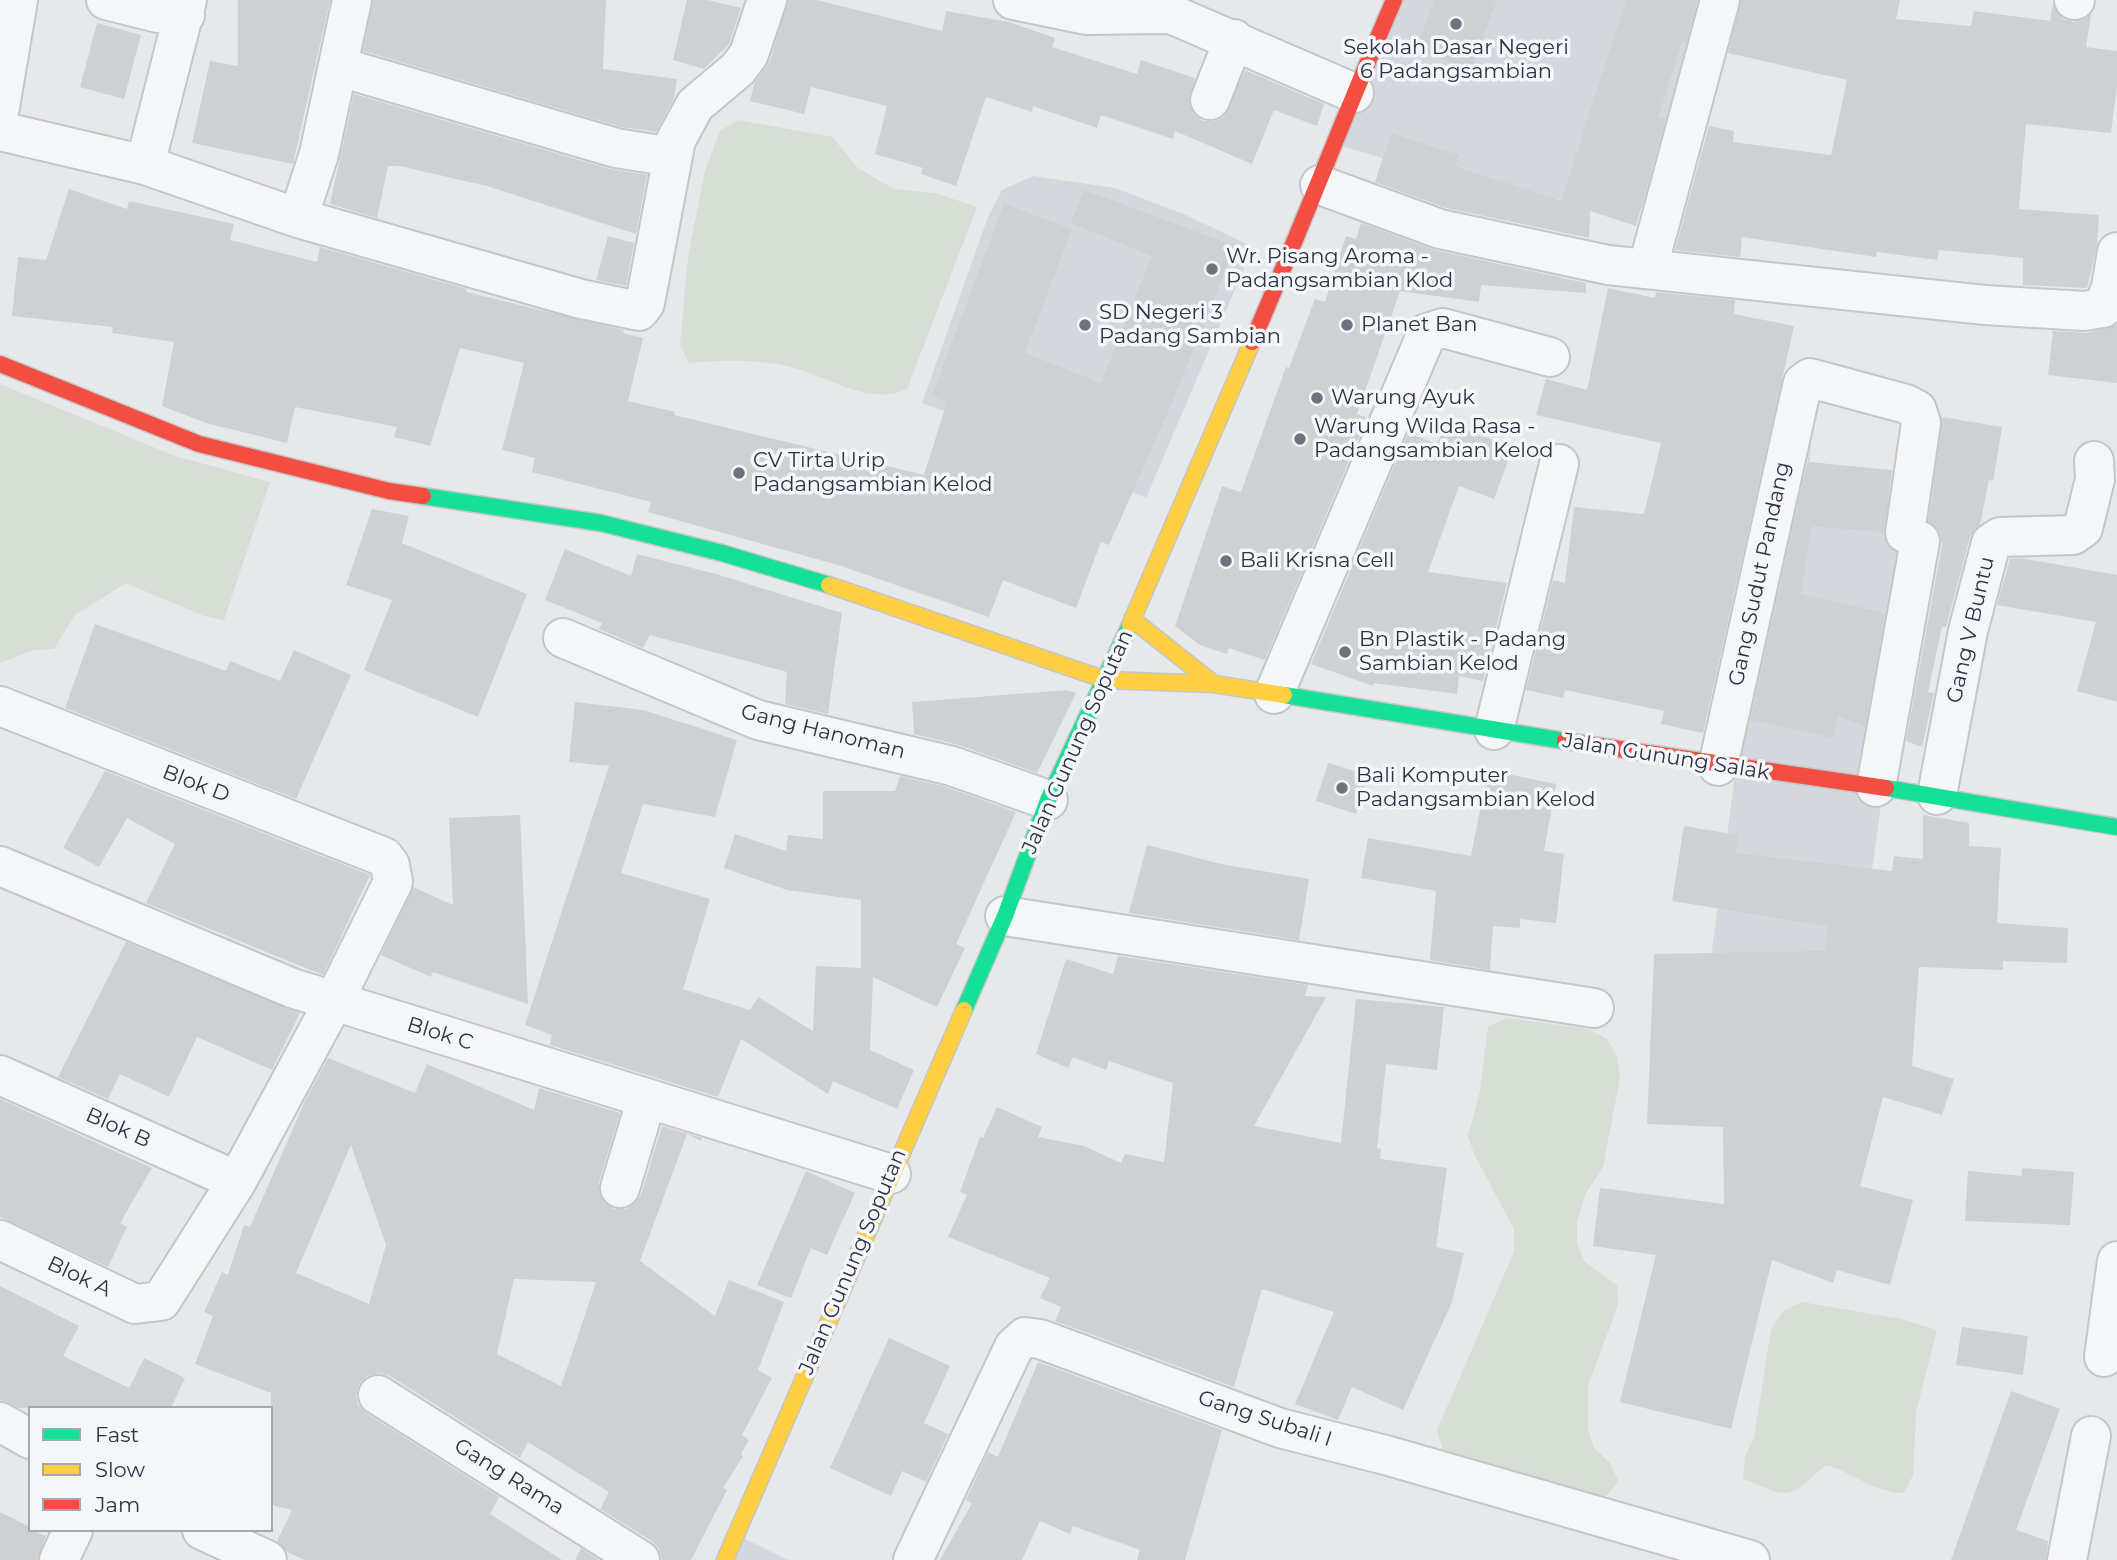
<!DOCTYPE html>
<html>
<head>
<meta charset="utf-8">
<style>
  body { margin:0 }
  #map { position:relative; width:2117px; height:1560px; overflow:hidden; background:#e6e8ea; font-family:Montserrat,sans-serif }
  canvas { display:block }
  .legend { position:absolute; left:28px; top:1406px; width:245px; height:126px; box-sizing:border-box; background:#f4f6f9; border:2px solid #a4a8b1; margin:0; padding:9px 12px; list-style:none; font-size:21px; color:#2b3445 }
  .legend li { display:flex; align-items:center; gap:14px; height:35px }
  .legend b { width:35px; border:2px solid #a4a8b1 }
</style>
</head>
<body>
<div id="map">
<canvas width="2117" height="1560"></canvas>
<ul class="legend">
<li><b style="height:9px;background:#16e098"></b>Fast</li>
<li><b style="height:9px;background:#ffcf43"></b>Slow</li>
<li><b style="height:9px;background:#f24e42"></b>Jam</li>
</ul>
</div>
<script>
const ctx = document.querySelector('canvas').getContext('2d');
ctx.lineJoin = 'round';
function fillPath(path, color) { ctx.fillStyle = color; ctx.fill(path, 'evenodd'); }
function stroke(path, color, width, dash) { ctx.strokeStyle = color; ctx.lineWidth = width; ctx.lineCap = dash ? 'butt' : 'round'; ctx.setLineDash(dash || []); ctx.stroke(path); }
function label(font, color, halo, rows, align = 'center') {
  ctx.font = font + ' Montserrat,sans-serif'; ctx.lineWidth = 7; ctx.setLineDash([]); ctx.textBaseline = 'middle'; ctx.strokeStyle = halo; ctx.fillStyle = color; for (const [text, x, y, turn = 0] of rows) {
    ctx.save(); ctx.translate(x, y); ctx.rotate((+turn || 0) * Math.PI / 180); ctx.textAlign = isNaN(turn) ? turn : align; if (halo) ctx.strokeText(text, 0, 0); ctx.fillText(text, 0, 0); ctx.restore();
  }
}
const built = new Path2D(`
  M1388 0H1722L1670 211 1560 200 1468 184 1329 142Z
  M1033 176 1115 188 1186 215 1253 247 1146 498 1003 433 922 403 988 217 1002 190Z
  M1788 476 1937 503 1890 739 1855 994 1708 980 1743 715Z
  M731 1532 788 1560H717Z`);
const green = new Path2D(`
  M738 120 832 137 858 168 894 189 935 193 977 207 907 389C867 407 827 375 787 366 755 359 722 360 689 363L680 345 688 257 705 171 720 131Z
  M0 384 175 456 270 482 224 620 204 616 126 583 75 615 54 649 33 650 0 663Z
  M1506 1018 1588 1029 1607 1039 1617 1057 1620 1078 1603 1167 1586 1193 1577 1221V1244L1585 1262 1617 1285 1618 1305 1588 1386V1429L1594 1448 1609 1462 1619 1481 1604 1499 1526 1480 1443 1450 1437 1430 1514 1252V1229L1474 1154 1468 1136 1480 1091 1488 1027Z
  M1802 1302 1901 1319 1937 1330 1916 1412 1913 1475 1904 1493C1875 1493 1854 1473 1826 1465 1787 1500 1792 1499 1743 1479L1745 1456 1754 1438 1771 1330 1783 1311Z`);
const building = new Path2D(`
  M238 0H330L293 164 192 143 210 61 238 66Z
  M373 0H606L603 69 677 79 674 98 656 132 621 127 363 51Z
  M687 0H708L741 8 729 44 704 69 673 60Z
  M788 0H817L942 31 946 11 1009 22 1055 38 1052 47 1137 74 1141 60 1195 78 1189 104 1193 114 1203 121H1214L1224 117 1245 70 1324 104 1317 126 1274 110 1252 164 1175 131 1173 139 1101 115 1097 128 1033 106 1032 112 986 97 956 186 921 174 923 168 875 154 887 106 811 87 804 114 750 101 754 84 770 61Z
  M1434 0H1497L1471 70 1416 49Z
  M1626 0H1697L1686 43 1682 42 1658 117 1665 119 1636 226 1590 211 1589 238 1446 208 1375 182 1391 133 1459 155 1455 166 1561 201Z
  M1741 0H1900L1896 19 1971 26 1974 11 2050 21 2053 4 2063 19 2073 22 2085 19 2091 14 2086 47 2117 51V86L2111 133 2026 124 2019 209 2099 215 2097 246 2087 288 2023 285V258L1939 250 1937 260 1877 252 1876 257 1742 237 1740 257 1675 250 1709 126 1734 131 1733 142 1831 155 1847 80 1728 53Z
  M97 23 141 35 124 99 80 87Z
  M354 94 610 169 647 175 636 234 487 186 400 166H388L377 218 330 204Z
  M69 189 127 209 129 201 234 224 230 240 317 262 320 247 467 289 466 292 624 330 623 333 643 338 628 401 675 412 674 415 924 475 947 402 932 396 1004 204 1072 229 1025 353 1101 383 1152 256 1071 223 1084 190 1235 246 1169 410 1109 545 1101 542 1076 608 1003 580 989 617 838 565 648 512 651 502 532 472 535 458 502 450 524 363 460 348 430 446 394 437 397 427 295 407 287 443 206 423 162 406 174 342 112 333 113 327 12 316 18 257 46 260Z
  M1361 223 1435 250 1586 283V293L1481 285 1479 302 1400 291 1357 414 1367 418 1265 660 1229 648 1227 654 1200 645 1175 626 1222 486 1241 492 1286 367 1289 368 1315 299 1325 302 1346 236 1356 239Z
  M608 236 634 243 626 286 596 280Z
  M1608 288 1655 298 1656 292 1735 300 1734 314 1794 326 1703 733 1661 724 1664 711 1565 690 1563 698 1526 690 1553 580 1565 583 1574 507 1644 514 1661 443 1536 415 1546 379 1587 390Z
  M2117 325V383L2048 375 2053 331 2087 333Z
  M1942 417 2002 427 1993 481 1989 480 1980 524 1970 537 1946 627H1942L1928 692 1934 693 1922 747 1906 741 1942 545 1939 531 1929 521Z
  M1446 423 1513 447 1494 499 1459 486 1428 572 1507 583 1483 681 1459 676 1457 694 1374 683 1373 686 1311 664 1408 433 1437 444Z
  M1812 441 1809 462 1892 470 1884 532 1812 526 1801 594 1885 613 1865 726 1838 716 1833 738 1751 720Z
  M372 509 409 516 402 543 527 594 478 717 364 670 392 600 346 585Z
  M565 549 631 576 637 554 716 574 842 613 828 714 785 704 787 672 650 635 643 648 599 629 602 623 545 600Z
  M2020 558 2117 575V702L2077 691 2096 622 1997 605 2010 559Z
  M95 624 226 671 230 661 280 681 294 650 351 675 296 799 65 708Z
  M1067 690 1076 693 1037 773 959 745 914 734 912 702Z
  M575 702 643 710 737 740 715 817 643 804 621 873 710 899 683 989 750 1010 758 997 813 1031 816 966 861 968V900L787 890 724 868 735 834 786 851 788 835 823 839V791H895L900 776 946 787 1016 812 956 944 965 948 937 1007 873 977 870 1050 914 1070 897 1109 833 1081 828 1094 741 1039 718 1097 550 1045 552 1035 525 1025 609 766 569 762Z
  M1328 763 1368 775 1356 814 1316 801Z
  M1488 770 1556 784 1544 851 1564 854 1556 923 1520 919V928L1493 926 1490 970 1430 960 1436 891 1361 878 1368 838 1471 856Z
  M105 771 370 875 323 975 146 903 175 844 127 818 99 867 63 848Z
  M520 815 528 1004 433 972 431 977 381 955 413 887 453 905 449 818Z
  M1923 815 1969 823V846L2001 848 1997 923 2068 928 2067 963 2003 961V970L1919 967 1912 1066 1954 1079 1942 1115 1883 1097 1860 1186 1913 1200 1890 1285 1837 1270 1833 1283 1772 1260 1731 1429 1620 1402 1656 1255 1593 1246 1600 1188 1724 1204 1723 1127 1647 1124 1654 954 1825 951 1827 926 1672 901 1684 826 1738 835 1735 853 1892 871 1894 856 1923 859Z
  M1147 845 1221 864 1309 879 1299 940 1129 913Z
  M126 942 300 1013 272 1070 197 1037 169 1097 120 1074 108 1099 58 1077Z
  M1118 956 1308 985 1305 996 1326 997 1254 1126 1341 1143 1356 999 1444 1007 1437 1070 1386 1064 1377 1148 1381 1149 1380 1159 1447 1168 1436 1247 1464 1253 1452 1302 1403 1410 1352 1387 1338 1420 1295 1404 1334 1312 1262 1289 1234 1387 1055 1321 1061 1307 1040 1298 1050 1278 948 1237 967 1195 960 1192 980 1137 983 1138 997 1107 1042 1127 1038 1137 1084 1146 1121 1163 1125 1154 1164 1162 1173 1083 1109 1061 1106 1070 1073 1057 1068 1068 1036 1054 1066 959 1113 974Z
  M328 1058 415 1093 427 1064 534 1110 539 1088 620 1113 599 1182V1192L604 1202 614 1209H626L635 1203 641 1195 662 1126 702 1138 701 1141 687 1134 640 1261 715 1316 729 1280 784 1302 758 1370 772 1378 742 1435 749 1440 741 1454 743 1456 723 1488 727 1490 691 1560H662L659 1549 652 1541 600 1509 609 1492 528 1442 520 1458 390 1376 380 1373 367 1376 359 1384 356 1395 358 1405 366 1413 499 1497 490 1514 562 1560H304L286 1551 277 1541 292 1510 271 1505V1393L195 1364 213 1316 204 1312 222 1272 228 1275 244 1225 250 1227 305 1101ZM351 1145 386 1245 369 1304 296 1273ZM514 1279 596 1282 561 1386 497 1354Z
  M0 1099 152 1168 120 1223 127 1227 108 1267 0 1217Z
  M2022 1168 2074 1172 2070 1225 1965 1221 1968 1171 2022 1176Z
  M806 1171 855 1193 827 1255 811 1248 791 1298 757 1285Z
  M0 1286 79 1326 63 1356 129 1388 144 1358 185 1378 171 1408H19L0 1400Z
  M1962 1327 2028 1336 2023 1375 1956 1365Z
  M889 1338 950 1366 924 1423 948 1434 926 1482 902 1471 891 1496 830 1468Z
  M1038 1362 1222 1430 1185 1560H1137L1140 1550 1073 1526 1070 1534 1040 1521 1022 1560H940L972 1503 966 1500 988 1452 998 1457Z
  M2011 1391 2060 1409 2016 1530 2048 1541 2046 1560H1951Z
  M0 1512 30 1527V1530L46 1536 37 1560H0Z
  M581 1548 599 1560H575Z`);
const street = new Path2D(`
  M106 0 158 13 185 15
  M1013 0 1086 15 1171 14 1354 93
  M2074 0H2075
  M340 67 616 148 672 157
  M1210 100 1234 39
  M0 107 18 0
  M0 131 145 165 298 218 581 299 639 311 645 303 676 140 695 105 738 69 749 54 767 0
  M145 165 187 0
  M1320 185 1440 229 1608 265 1985 305 2084 311 2103 308 2111 287 2117 252
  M298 218 319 154 352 0
  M1648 267 1720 0
  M563 638 758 720 952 766 1048 800
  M1274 694 1427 333 1443 328 1550 357
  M0 706 384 857 390 865 393 882 334 1001 237 1181 161 1301 135 1304 0 1240
  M1494 730 1559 464
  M1718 766 1800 395 1803 383 1810 378 1906 404 1917 410 1921 423 1905 533 1920 541 1876 787
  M1937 795 1968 631 1991 543 2000 537 2073 535 2083 528 2095 479 2094 461
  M0 866 292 988 891 1174
  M1005 916 1594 1008
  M0 1075 237 1181
  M620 1188 647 1098
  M2104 1357 2117 1261
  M378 1395 640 1560
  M0 1422 30 1439
  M202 1530 267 1560
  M59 1560 73 1530
  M913 1560 1014 1347 1025 1337 1040 1339 1280 1428 1389 1456 1750 1560
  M2067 1560 2091 1436`);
const fast = new Path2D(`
  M423 496 601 523 722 553 829 585
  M1284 695 1565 741
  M1886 788 2117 827
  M964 1010 1005 916 1048 800 1130 625`);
const slow = new Path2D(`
  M829 585 1106 680 1214 684 1284 695
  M1132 619 1214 684
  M1130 625 1252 342
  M725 1560 964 1010`);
const jam = new Path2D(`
  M1252 342C1301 229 1345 114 1394 0
  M0 364 199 444 389 491 423 496
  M1565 741 1886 788`);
const markers = [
  [1456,24,7,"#6c737f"],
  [1212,269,7,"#6c737f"],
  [1085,325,7,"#6c737f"],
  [1347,325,7,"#6c737f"],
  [1317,398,7,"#6c737f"],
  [1300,439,7,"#6c737f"],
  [739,473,7,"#6c737f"],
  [1226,561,7,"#6c737f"],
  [1345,652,7,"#6c737f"],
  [1342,788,7,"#6c737f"]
];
const poiNames = [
  ["Sekolah Dasar Negeri",1456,48,"center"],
  ["6 Padangsambian",1456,72,"center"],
  ["Wr. Pisang Aroma -",1226,257],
  ["Padangsambian Klod",1226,281],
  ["SD Negeri 3",1099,313],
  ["Padang Sambian",1099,337],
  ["Planet Ban",1361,325],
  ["Warung Ayuk",1331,398],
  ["Warung Wilda Rasa -",1314,427],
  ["Padangsambian Kelod",1314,451],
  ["CV Tirta Urip",753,461],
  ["Padangsambian Kelod",753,485],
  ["Bali Krisna Cell",1240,561],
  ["Bn Plastik - Padang",1359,640],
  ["Sambian Kelod",1359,664],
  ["Bali Komputer",1356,776],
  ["Padangsambian Kelod",1356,800]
];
const streetNames = [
  ["Gang Sudut Pandang",1760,574,-78],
  ["Gang V Buntu",1971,630,-77],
  ["Gang Hanoman",823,732,14],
  ["Jalan Gunung Soputan",1078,742,-66],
  ["Jalan Gunung Salak",1666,757,9],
  ["Blok D",196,784,21],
  ["Blok C",440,1034,17],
  ["Blok B",118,1128,24],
  ["Jalan Gunung Soputan",853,1262,-67],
  ["Blok A",79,1277,25],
  ["Gang Subali I",1265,1419,18],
  ["Gang Rama",509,1477,32]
];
fillPath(built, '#d4d7dd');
fillPath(green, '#d6ded6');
fillPath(building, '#ced0d3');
stroke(street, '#c4c6c8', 42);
stroke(fast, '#c4c6c8', 19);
stroke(slow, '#c4c6c8', 19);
stroke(jam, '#c4c6c8', 19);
stroke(street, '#f5f6f7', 38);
stroke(fast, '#16e098', 16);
stroke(slow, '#ffcf43', 16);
stroke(jam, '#f24e42', 16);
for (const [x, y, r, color] of markers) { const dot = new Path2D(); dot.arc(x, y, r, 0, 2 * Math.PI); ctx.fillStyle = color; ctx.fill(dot); stroke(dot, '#f4f6f9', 2.5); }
label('21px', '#2b3445', '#f4f6f9', poiNames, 'left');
label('21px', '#2b3445', '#f4f6f9', streetNames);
</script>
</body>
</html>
